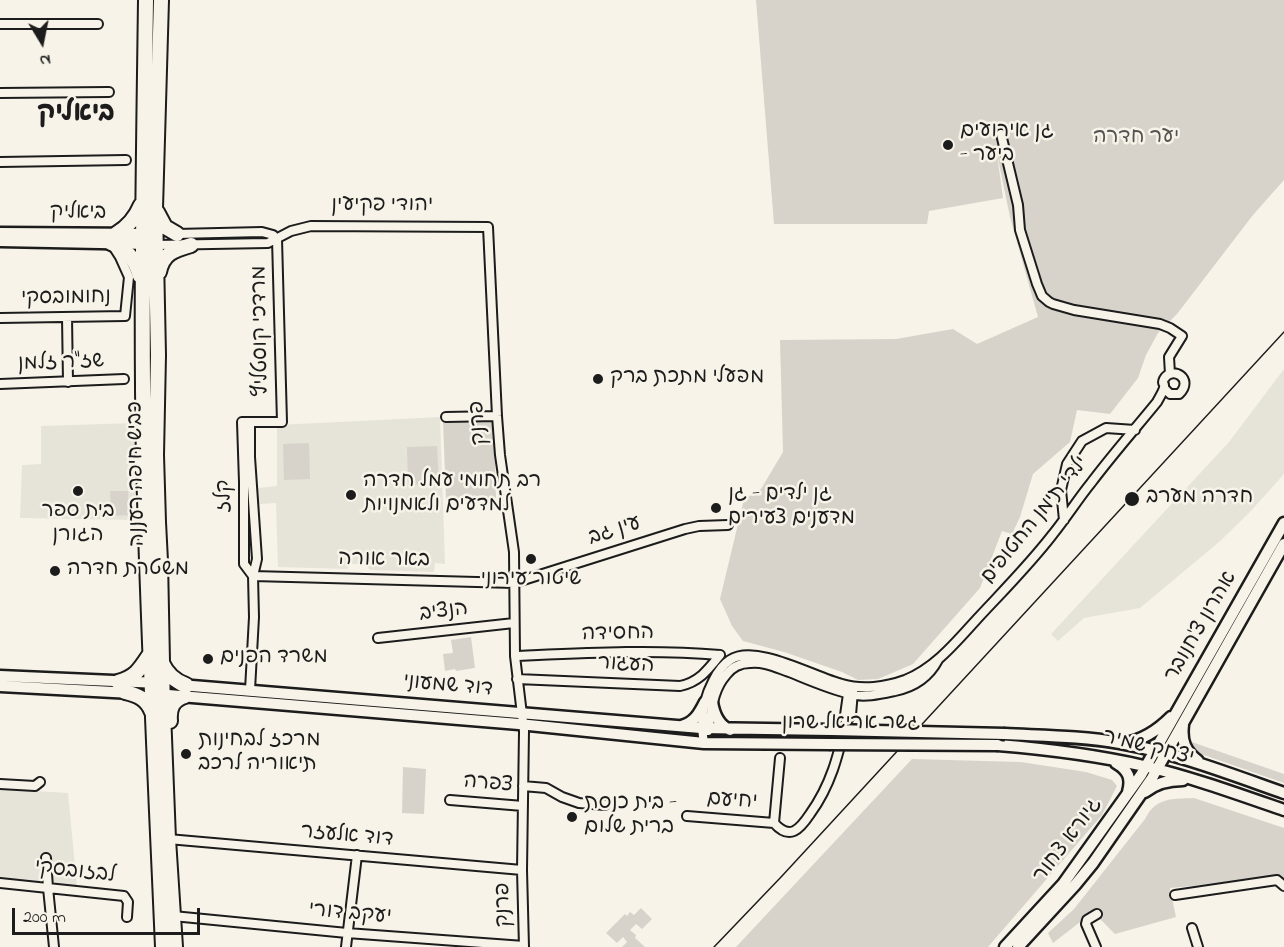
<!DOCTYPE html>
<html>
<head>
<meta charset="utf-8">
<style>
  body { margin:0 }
  #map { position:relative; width:1284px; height:947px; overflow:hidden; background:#f7f3e8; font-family:"Indie Flower",sans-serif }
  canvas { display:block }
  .north { position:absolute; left:12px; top:12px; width:60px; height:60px; -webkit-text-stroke:4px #f7f3e8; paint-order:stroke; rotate:170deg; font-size:16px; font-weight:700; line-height:24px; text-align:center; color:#1c1c1c }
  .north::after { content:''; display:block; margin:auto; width:21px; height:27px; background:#1c1c1c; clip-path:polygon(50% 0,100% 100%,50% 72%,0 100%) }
  .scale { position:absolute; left:12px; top:908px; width:188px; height:27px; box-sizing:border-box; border:3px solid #1c1c1c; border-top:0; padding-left:8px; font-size:18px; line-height:21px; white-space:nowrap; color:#1c1c1c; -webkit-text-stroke:4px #f7f3e8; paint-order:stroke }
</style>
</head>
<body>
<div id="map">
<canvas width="1284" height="947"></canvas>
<div class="north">N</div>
<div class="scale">200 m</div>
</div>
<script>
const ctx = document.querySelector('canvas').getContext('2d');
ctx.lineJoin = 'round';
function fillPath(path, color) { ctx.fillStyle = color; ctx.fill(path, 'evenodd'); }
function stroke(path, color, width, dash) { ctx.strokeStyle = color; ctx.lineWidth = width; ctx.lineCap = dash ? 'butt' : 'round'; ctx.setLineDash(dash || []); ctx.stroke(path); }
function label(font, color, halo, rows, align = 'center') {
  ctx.font = font + ' "Indie Flower","Playpen Sans Hebrew",sans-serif'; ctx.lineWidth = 5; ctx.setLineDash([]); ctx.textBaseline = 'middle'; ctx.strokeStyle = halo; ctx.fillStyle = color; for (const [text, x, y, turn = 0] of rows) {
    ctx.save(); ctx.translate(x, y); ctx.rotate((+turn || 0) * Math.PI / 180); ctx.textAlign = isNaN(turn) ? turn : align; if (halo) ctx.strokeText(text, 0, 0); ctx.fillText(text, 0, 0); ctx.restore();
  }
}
const built = new Path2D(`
  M1284 369V474L1250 512 1219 542 1140 608 1084 618 1058 641 1051 634 1229 442Z
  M440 417 445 564 435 563 434 572 370 570 365 564H351L347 569 278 567 276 503 259 504 258 488 277 486V425Z
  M135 423V520L20 518 22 465 41 464V426Z
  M0 789 68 793 77 887 0 881Z`);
const green = new Path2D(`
  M756 0H1284V180L1253 215 1177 314 1158 333 1146 355 1138 378 1110 414 1077 410 1070 442 1033 474 1020 517 1012 534 1002 531 980 588 913 664 878 679 858 680 842 672 784 652 743 641 732 626 720 599 744 499 761 489 783 452 780 340 896 339 953 329 977 344 1038 317 1010 217 997 154 1003 198 929 211 927 224H774Z
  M494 419 496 498 446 499 443 422Z
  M309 443 310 479 284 480 283 444Z
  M437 446 439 484 408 485 407 447Z
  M110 491H128L129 515 111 516Z
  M471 637 475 668 456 671 455 669 445 671 443 654 453 653 451 640Z
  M1186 740 1284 774V783L1198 753 1194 751Z
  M912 759 1021 762 1086 772 1112 780 1117 786 1102 815 988 947H736Z
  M403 767 426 769 424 814 402 813Z
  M1194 798 1284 828V878L1170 888 1176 917 1115 934 1093 912 1053 943 1048 933 1074 909 1145 819C1156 797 1172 799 1194 798Z
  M641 908 652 919 642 929 636 924 630 930 636 935 635 938 645 947H622L627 942 623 937 617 943 606 933 625 914 627 916 630 912 634 915Z`);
const street = new Path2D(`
  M0 24H98
  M0 93 109 92
  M1001 134 1018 205 1020 230 1037 284 1042 296 1049 302 1053 304 1074 310 1160 324 1170 328 1182 336 1169 357 1170 374
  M0 162 126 160
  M176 234 262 232 273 235 277 239
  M156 245 268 243 291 231 311 226 488 227 497 416 500 455 514 552 515 656 524 731 522 870 524 947
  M67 317 68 382
  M0 318 125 316 129 277 120 257 113 246
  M0 384 124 379
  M446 417 497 416
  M1064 520 1061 490 1067 464 1082 441 1106 428 1135 430
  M253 576 514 583 685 529 699 526 728 525
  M253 576 244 564V482L242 422H282L277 239
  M378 638 514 623
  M515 656C583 653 652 649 720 655
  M517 679 680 686C699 682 708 670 720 655
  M250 690 254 617 253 576 257 559 250 457V423
  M846 722 845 715 848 694 849 691
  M708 731C712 711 712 691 726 675 732 667 740 663 750 663 763 661 777 668 789 672 809 680 829 689 850 694 864 698 881 694 895 691 915 687 929 677 938 660
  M704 743C700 722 703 700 713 681 717 673 722 665 730 660 756 643 814 677 842 684 862 690 886 687 905 680 935 668 956 642 977 619 1003 591 1030 564 1053 534 1066 518 1078 499 1091 483 1112 455 1135 429 1157 402 1159 398 1163 392 1164 388 1165 381 1161 385 1164 379 1172 365 1195 379 1179 394H1170L1164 388
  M0 784 35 786 40 782
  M523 786 546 788 562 797 579 803 605 805
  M450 800 523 806
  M687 816 774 823C790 841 800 829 810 814 831 785 838 756 846 722L851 715 853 691
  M774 823 780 758
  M168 839 522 870
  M46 858 48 888 54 947
  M0 883 124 896 128 902 127 917
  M1175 895 1277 880 1284 886
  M173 916 347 933 524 946
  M1192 928 1198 947
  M346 947 357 855
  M1096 947 1086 924 1087 920 1097 914`);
const secondary = new Path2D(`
  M0 233 149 234
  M0 241 149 244
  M0 676 159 683
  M180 685 701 728 832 730
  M0 686 132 693
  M156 694 519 724 704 743 829 744
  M712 702C714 714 718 725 730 730
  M1183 725C1181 741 1185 751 1198 761
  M681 726C694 723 699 714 705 702
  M1005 734C1043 736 1082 736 1120 743 1176 753 1230 774 1284 793
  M1125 743C1143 740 1158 730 1171 717
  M998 745C1047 749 1096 755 1144 766 1191 777 1238 794 1284 810
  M1116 763C1128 770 1132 778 1128 792
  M1145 792C1156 783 1168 780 1183 780
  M1005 947 1063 884 1141 775 1284 523
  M1018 947 1075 885 1093 863 1152 778 1284 544`);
const highway = new Path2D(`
  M146 0C144 154 141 308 144 462 148 624 156 785 163 947
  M161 0 155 208 158 355 156 455 158 522 160 561 163 712 168 839 175 947
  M157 212 165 227 177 234
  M116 234C128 227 136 217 141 205
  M111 243C127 249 135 259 140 276
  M159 272C163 253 174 250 191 245
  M162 663C167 674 174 681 186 685
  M118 682C136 677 140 669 150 654
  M125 692C138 695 147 699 152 712
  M170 721C169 709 172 700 185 696`);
const rail = new Path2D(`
  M714 947 782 876 1284 332`);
const secondaryBridge = new Path2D(`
  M832 730 1005 734
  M829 744 998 745`);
const markers = [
  [948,145,6,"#1c1c1c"],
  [598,379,6,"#1c1c1c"],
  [78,491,6,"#1c1c1c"],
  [351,495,6,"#1c1c1c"],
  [1132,499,8,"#1c1c1c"],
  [716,508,6,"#1c1c1c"],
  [531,559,6,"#1c1c1c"],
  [55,571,6,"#1c1c1c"],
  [208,659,6,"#1c1c1c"],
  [186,754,6,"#1c1c1c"],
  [572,817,6,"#1c1c1c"]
];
const poiNames = [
  ["גן אירועים",960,133],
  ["- ביער",960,157],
  ["מפעלי מתכת ברק",610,379],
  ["רב תחומי עמל חדרה",363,483],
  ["למדעים ולאמנויות",363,507],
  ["גן ילדים - גן",728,496],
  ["מדענים צעירים",728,520],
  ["חדרה מערב",1146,499],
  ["בית ספר",78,513,"center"],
  ["הגורן",78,537,"center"],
  ["משטרת חדרה",67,571],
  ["שיטור עירוני",531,581,"center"],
  ["משרד הפנים",220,659],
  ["מרכז לבחינות",198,742],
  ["תיאוריה לרכב",198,766],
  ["בית כנסת -",584,805],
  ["ברית שלום",584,829]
];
const parkNames = [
  ["יער חדרה",1136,139]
];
const streetNames = [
  ["יהודי פקיעין",382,207],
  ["ביאליק",78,214,1],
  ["נחומובסקי",66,299,-1],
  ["מרדכי קוסטליץ",262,331,-91],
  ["שז\"ר זלמן",61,364,-2],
  ["פרנק",480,423,-94],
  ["כביש חיפה רעננה",138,474,-91],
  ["קלז",226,496,-91],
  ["ילדי תימן החטופים",1036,521,-51],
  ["עין גב",615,532,-18],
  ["באר אורה",384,561,1],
  ["הנציב",444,613,-7],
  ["אהרון צ'חנובר",1202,627,-60],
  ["החסידה",618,635,-1],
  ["העגור",626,666,3],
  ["דוד שמעוני",448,687,5],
  ["גשר אריאל שרון",851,725],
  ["יצחק שמיר",1148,749,14],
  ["צפרה",488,785,5],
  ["יחיעם",732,802,4],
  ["דוד אלעזר",347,837,5],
  ["גיורא צחור",1069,841,-53],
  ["לבזובסקי",75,873,6],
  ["פרנק",505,905,-91],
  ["יעקב דורי",350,915,5]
];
const districtNames = [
  ["ביאליק",76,116]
];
fillPath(built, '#e6e3d9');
fillPath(green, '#d7d3cb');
stroke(street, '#1c1c1c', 12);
stroke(secondary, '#1c1c1c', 15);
stroke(highway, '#1c1c1c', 18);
stroke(street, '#f7f3e8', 8);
stroke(secondary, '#f7f3e8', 10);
stroke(highway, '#f7f3e8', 14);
stroke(rail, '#1c1c1c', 1.5);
stroke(secondaryBridge, '#1c1c1c', 15, []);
stroke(secondaryBridge, '#f7f3e8', 10);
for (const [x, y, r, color] of markers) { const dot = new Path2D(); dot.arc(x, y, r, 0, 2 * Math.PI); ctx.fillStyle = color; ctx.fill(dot); stroke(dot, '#f7f3e8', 2); }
label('21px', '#1c1c1c', '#f7f3e8', poiNames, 'left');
label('21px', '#545351', '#f7f3e8', parkNames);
label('21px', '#1c1c1c', '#f7f3e8', streetNames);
label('bold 27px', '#1c1c1c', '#f7f3e8', districtNames);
</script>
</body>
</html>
